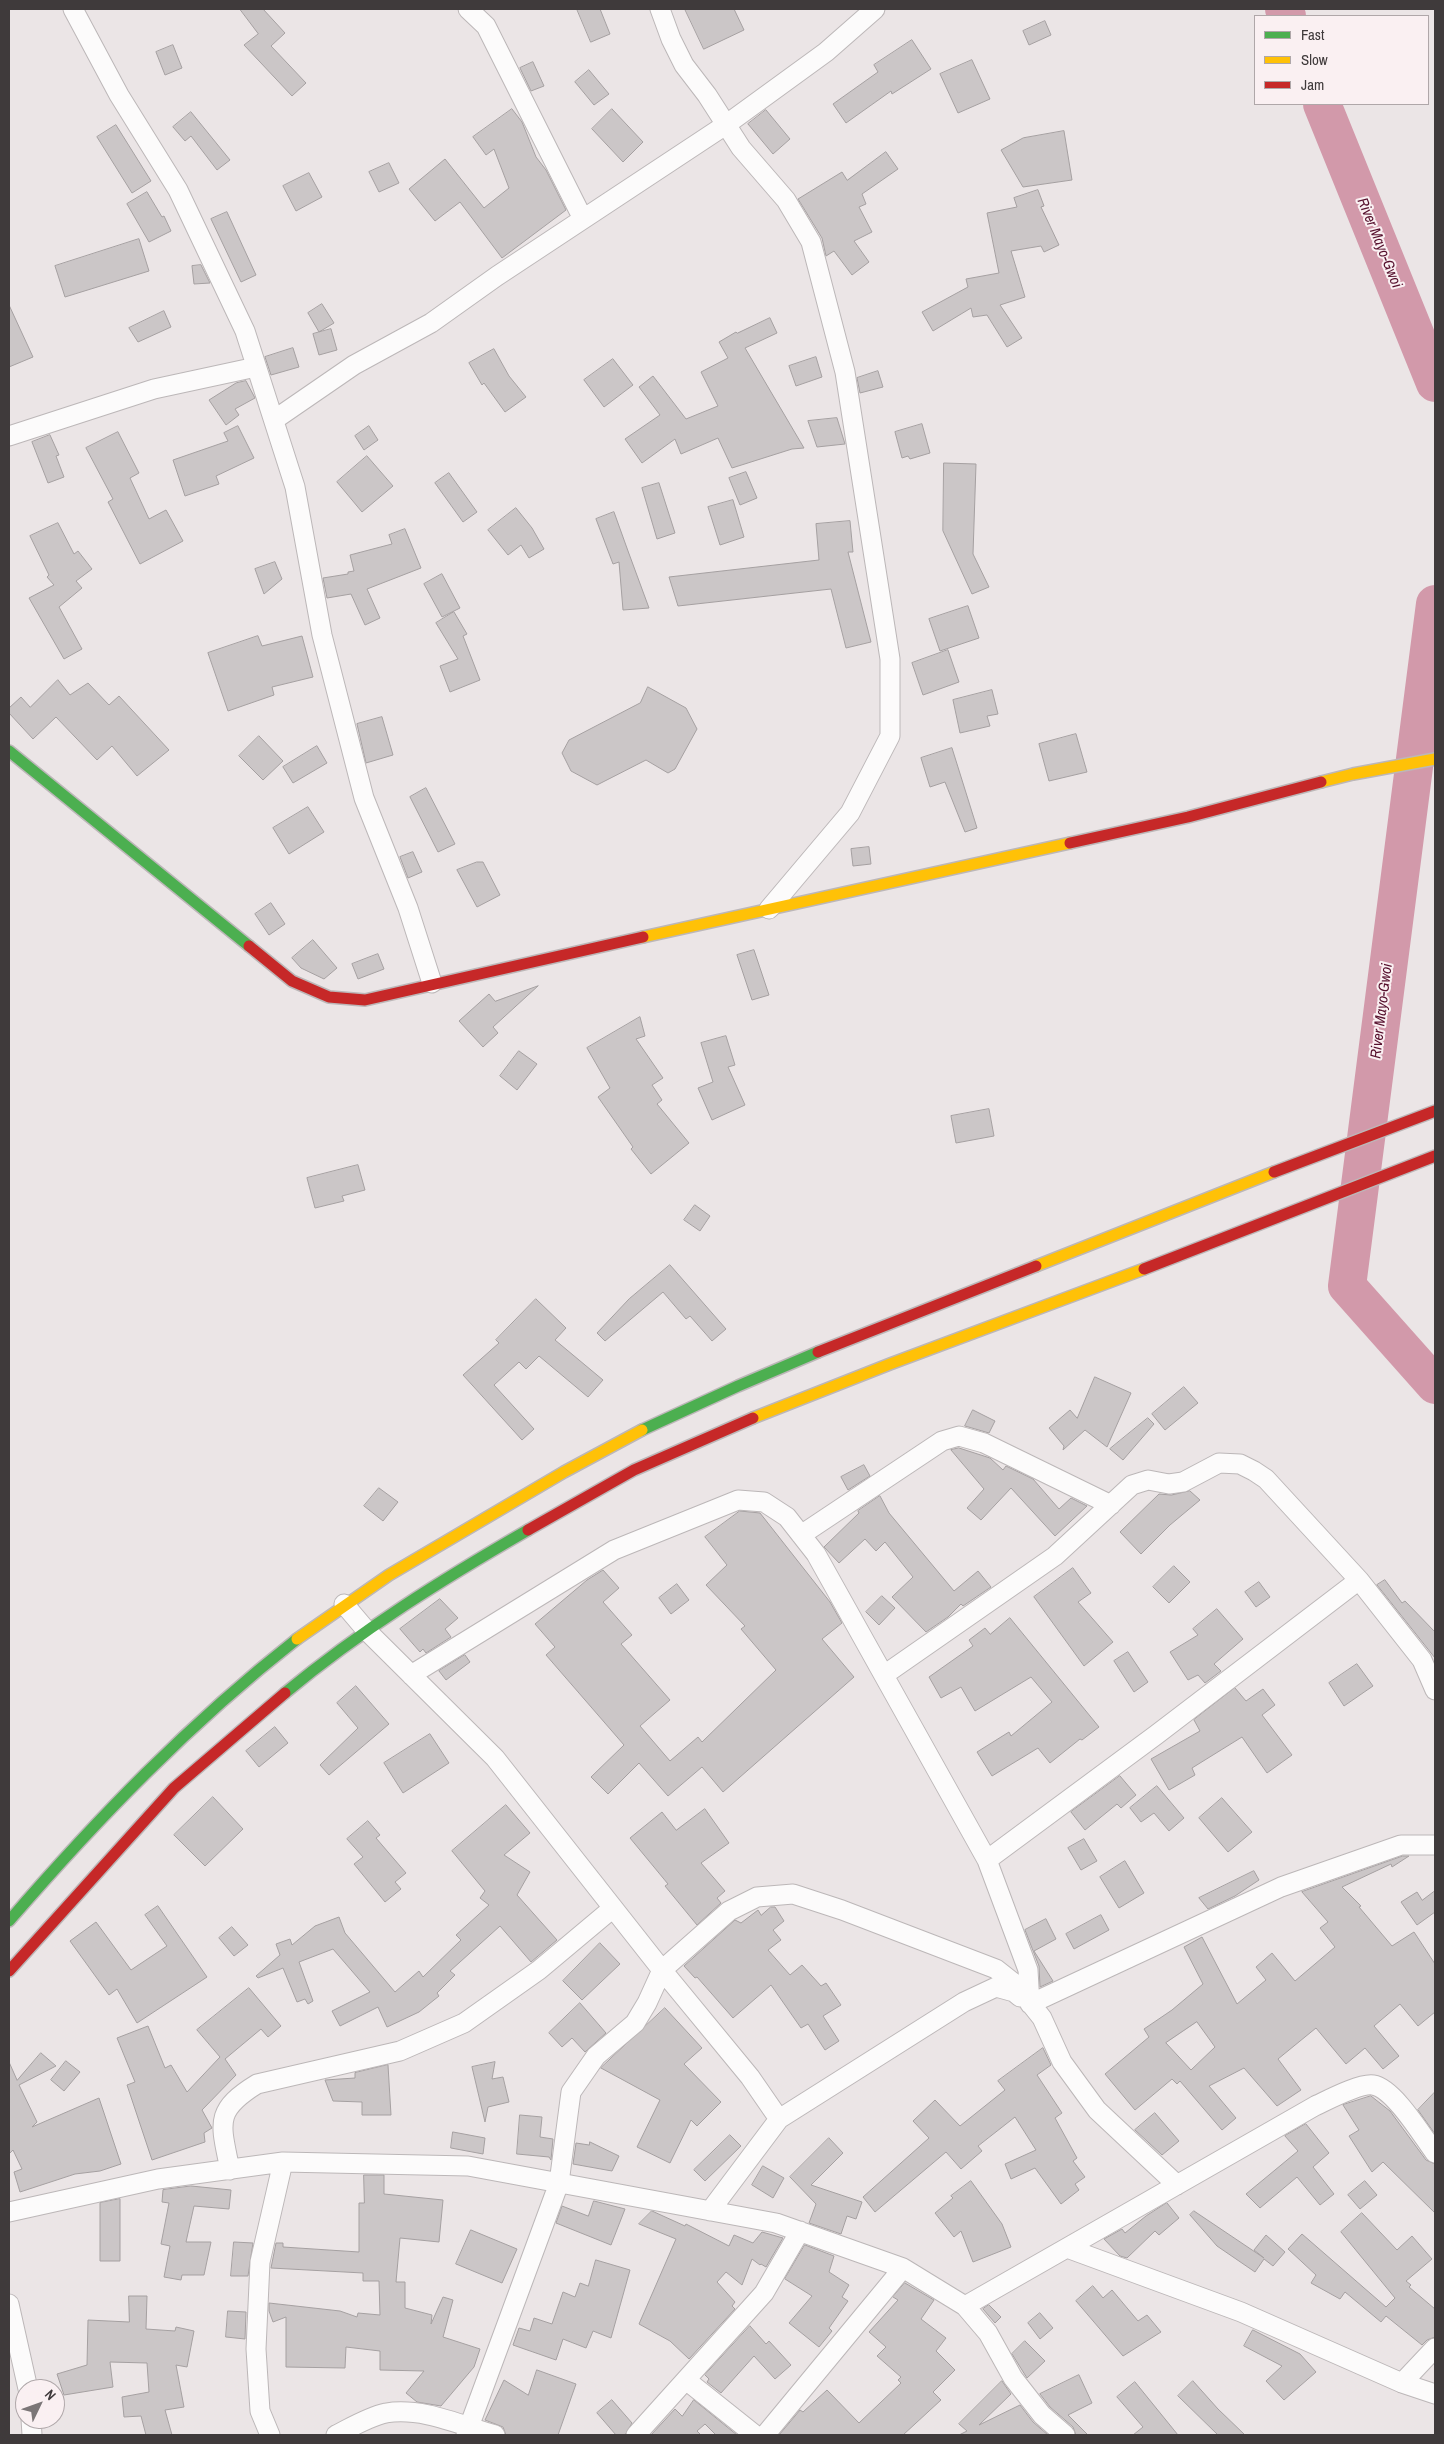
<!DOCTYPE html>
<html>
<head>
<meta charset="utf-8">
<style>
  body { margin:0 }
  #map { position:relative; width:1444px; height:2444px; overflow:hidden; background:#ebe5e6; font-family:"Archivo Narrow",sans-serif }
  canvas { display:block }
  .frame { position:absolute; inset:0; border:10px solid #3f3a3b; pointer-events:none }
  .legend { position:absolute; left:1254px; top:15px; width:175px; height:90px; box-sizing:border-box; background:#faf0f2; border:1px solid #afa7a9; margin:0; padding:6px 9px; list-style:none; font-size:15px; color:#3f3a3b }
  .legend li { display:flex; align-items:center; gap:10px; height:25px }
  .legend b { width:25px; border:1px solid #afa7a9 }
  .north { position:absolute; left:15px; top:2379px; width:50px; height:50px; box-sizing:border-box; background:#faf0f2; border:1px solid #afa7a9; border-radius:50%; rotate:48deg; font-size:14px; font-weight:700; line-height:20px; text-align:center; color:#3f3a3b }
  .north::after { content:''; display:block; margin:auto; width:18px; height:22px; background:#7b7677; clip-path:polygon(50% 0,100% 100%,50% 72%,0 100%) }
</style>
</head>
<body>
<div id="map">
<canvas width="1444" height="2444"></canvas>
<div class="frame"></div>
<ul class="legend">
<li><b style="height:6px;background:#4caf50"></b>Fast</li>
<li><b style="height:6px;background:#ffc107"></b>Slow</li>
<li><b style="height:6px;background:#c62828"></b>Jam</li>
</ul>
<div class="north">N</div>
</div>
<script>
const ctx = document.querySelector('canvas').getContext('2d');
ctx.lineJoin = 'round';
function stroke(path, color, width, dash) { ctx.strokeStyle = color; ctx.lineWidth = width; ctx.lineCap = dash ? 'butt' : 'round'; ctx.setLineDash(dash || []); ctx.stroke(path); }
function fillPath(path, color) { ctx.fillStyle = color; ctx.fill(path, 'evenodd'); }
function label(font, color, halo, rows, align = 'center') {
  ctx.font = font + ' "Archivo Narrow",sans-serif'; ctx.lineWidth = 4; ctx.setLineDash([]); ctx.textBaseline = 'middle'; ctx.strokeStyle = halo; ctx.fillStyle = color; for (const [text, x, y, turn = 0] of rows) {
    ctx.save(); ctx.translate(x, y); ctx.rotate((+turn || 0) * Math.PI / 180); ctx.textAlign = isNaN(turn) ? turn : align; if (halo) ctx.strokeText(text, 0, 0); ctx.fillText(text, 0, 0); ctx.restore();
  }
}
const river = new Path2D(`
  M1284 9 1287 16
  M1322 104 1435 383
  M1435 604 1347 1286 1435 1385`);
const building = new Path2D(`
  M240 9H263L285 33 271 46 306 83 292 96 244 45 258 34Z
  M577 9H600L610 34 591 42Z
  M685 9H734L744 30 704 49Z
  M1045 21 1051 35 1029 45 1023 31Z
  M912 40 931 69 892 94 891 91 846 123 833 104 878 72 874 65Z
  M173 45 182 68 165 75 156 52Z
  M972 60 990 99 958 113 940 74Z
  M533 62 544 86 531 91 520 68Z
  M589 70 609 94 594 105 575 82Z
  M512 109 522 122 536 157 546 170 566 210 502 258 460 202 435 221 409 189 445 159 484 208 509 188 494 149 486 155 473 137Z
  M612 109 643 142 623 162 592 129Z
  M766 110 790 139 773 154 748 124Z
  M191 112 230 160 217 170 191 136 185 141 173 127Z
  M116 125 151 181 132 193 97 137Z
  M1064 131 1072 180 1023 187 1001 150 1023 138Z
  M886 152 898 169 862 194 866 204 859 207 872 232 854 241 869 262 852 275 834 251 826 256 822 238 798 199 842 172 847 180Z
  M389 163 399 183 379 192 369 172Z
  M309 173 322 197 296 211 283 186Z
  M1038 190 1044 206 1041 207 1059 245 1044 252 1041 246 1011 251 1025 297 1000 305 1022 338 1007 347 987 315 973 317 971 308 933 331 922 312 968 287 966 279 999 273 987 213 1017 207 1014 198Z
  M147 192 162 217 164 216 171 231 149 242 127 204Z
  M227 212 256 275 241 282 211 219Z
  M139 239 149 271 65 297 55 266Z
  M201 265 210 283 194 284 192 266Z
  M322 304 334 323 319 332 308 313Z
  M9 305 33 357 9 367Z
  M164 311 171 327 138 342 129 328Z
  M770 318 777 333 745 348 804 448 792 449 732 468 718 438 681 454 675 439 642 463 625 439 660 415 639 387 653 376 686 419 718 406 701 372 728 358 719 342 736 332 737 333Z
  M331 329 337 350 319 355 313 334Z
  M293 348 299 367 271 375 265 357Z
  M494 349 509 376 526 397 505 412 484 383 482 385 469 363Z
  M816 357 822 377 796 386 789 366Z
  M613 359 633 385 604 407 584 380Z
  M878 371 883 387 860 393 857 378Z
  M246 381 255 398 235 409 239 415 226 425 209 400 236 383Z
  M837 418 845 444 817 447 808 421Z
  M922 424 930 453 910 459 908 456 902 458 895 432Z
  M238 426 254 458 216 476 219 484 185 496 173 460 228 441 224 433Z
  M369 426 378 440 364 450 355 436Z
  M118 432 139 473 130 478 149 519 166 510 183 541 140 564 108 502 113 499 86 448Z
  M50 435 59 455 56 456 64 477 48 483 32 442Z
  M367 456 393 486 362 512 337 482Z
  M944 463 976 464 973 554 989 587 972 594 943 531Z
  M746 472 757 498 740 505 729 478Z
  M449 473 477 512 463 522 435 483Z
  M659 483 675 533 657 539 642 488Z
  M733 500 744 537 720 545 708 507Z
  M516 508 532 528 544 549 529 558 521 545 508 555 488 530Z
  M614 512 628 551 649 608 623 610 619 562 613 564 596 519Z
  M850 521 853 552H848L871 642 846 648 831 589 678 606 669 577 819 560 816 524Z
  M58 523 74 554 78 551 92 569 76 581 82 588 59 607 82 649 64 659 29 598 54 585 47 577 49 575 30 536Z
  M405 529 421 568 367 589 380 618 365 625 351 594 327 598 323 578 348 574V572L354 571 350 555 392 544 389 535Z
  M275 562 282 579 264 594 255 569Z
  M442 574 460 608 442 617 424 584Z
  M968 606 979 638 940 651 929 619Z
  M454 612 467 634 463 636 480 680 450 692 440 666 458 659 436 623Z
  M258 636 262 646 302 636 313 677 272 687 274 695 228 711 208 653Z
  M948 650 959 682 923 695 912 663Z
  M58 680 70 695 88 683 109 705 119 696 169 750 137 776 112 746 97 760 56 717 33 739 9 713V708L21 697 30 707Z
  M648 687 686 708 697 729 675 769 668 773 646 760 597 785 571 771 562 753 569 740 640 703Z
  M992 690 998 714 987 716 990 726 960 733 953 700Z
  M382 717 393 755 366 763 357 724Z
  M1076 734 1087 772 1049 781 1039 744Z
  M259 736 283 761 263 780 239 756Z
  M317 746 327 763 293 783 283 767Z
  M952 748 977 828 965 832 945 782 930 787 921 758Z
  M426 788 455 844 438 852 410 797Z
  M308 807 324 832 289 854 273 828Z
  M869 847 871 864 853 866 851 849Z
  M413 852 422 872 408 878 400 857Z
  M477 862H483L500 895 477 907 457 870Z
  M271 903 285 924 269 935 255 914Z
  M313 940 337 968 324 979 301 968 292 958Z
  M754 950 769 995 752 1000 737 955Z
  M378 954 384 969 358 979 352 964Z
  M538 986 493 1027 498 1033 483 1047 459 1021 489 994 495 1001Z
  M640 1017 645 1036 636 1039 663 1078 652 1085 662 1100 657 1104 689 1143 651 1174 631 1149 633 1147 598 1097 610 1088 587 1048Z
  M726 1036 735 1065 728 1067 745 1105 712 1120 698 1088 713 1082 701 1043Z
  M519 1051 537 1064 517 1090 500 1076Z
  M989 1109 994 1136 956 1143 951 1116Z
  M358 1165 365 1190 342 1196 344 1201 315 1208 307 1178Z
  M695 1205 710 1216 700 1231 684 1220Z
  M670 1265 726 1329 712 1341 690 1316 686 1319 663 1292 605 1341 597 1333 629 1299Z
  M536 1299 566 1328 555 1340 603 1380 588 1397 539 1356 526 1369 519 1362 494 1385 534 1429 522 1440 463 1375 499 1343 496 1340Z
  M1095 1377 1131 1393 1107 1447 1085 1430 1063 1450 1064 1446 1049 1428 1070 1410 1077 1418Z
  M1184 1387 1198 1403 1165 1430 1152 1414Z
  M973 1410 995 1421 989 1433 965 1426Z
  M1148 1418 1154 1424 1123 1460 1110 1449Z
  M959 1448 990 1458 1003 1470 1006 1466 1033 1479 1059 1509 1071 1498 1087 1506 1055 1536 1011 1488 981 1520 967 1508 984 1489 951 1450Z
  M864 1465 870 1476 848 1490 841 1477Z
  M379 1488 398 1502 383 1521 364 1506Z
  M1190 1491 1200 1500 1170 1525 1141 1554 1120 1532 1159 1494 1171 1495Z
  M880 1496 889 1513 954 1591 978 1571 991 1587 963 1606 961 1604 948 1617 926 1632 892 1597 913 1577 885 1542 876 1551 865 1539 839 1563 824 1547 859 1513 858 1511Z
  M740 1511 760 1513 830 1602 842 1623 822 1639 854 1677 723 1792 702 1767 668 1796 639 1763 608 1794 591 1777 624 1745 546 1655 555 1647 535 1624 587 1580 603 1570 619 1588 603 1602 632 1635 621 1644 670 1700 640 1726 670 1761 698 1737 702 1742 776 1670 741 1629 745 1626 706 1585 727 1565 705 1537Z
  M1174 1566 1190 1582 1169 1603 1153 1587Z
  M1073 1568 1091 1593 1078 1602 1113 1642 1084 1666 1034 1597Z
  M1385 1580 1402 1603 1405 1601 1435 1632V1658L1377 1585Z
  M1259 1582 1270 1597 1256 1607 1245 1592Z
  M677 1584 689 1600 671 1614 659 1598Z
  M882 1596 895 1608 879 1625 866 1612Z
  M440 1599 458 1618 445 1629 451 1637 426 1653 423 1649 420 1652 400 1629Z
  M1217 1609 1243 1639 1214 1664 1221 1671 1205 1683 1198 1675 1188 1680 1170 1652 1198 1635 1193 1629Z
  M1010 1618 1099 1727 1082 1740 1080 1739 1050 1763 1038 1748 992 1776 977 1752 1009 1732 1011 1736 1052 1702 1031 1677 975 1711 961 1687 941 1698 929 1677 973 1646 969 1640 985 1628 990 1634Z
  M1128 1652 1148 1682 1134 1692 1114 1661Z
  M465 1655 470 1662 446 1680 439 1671Z
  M1357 1664 1373 1686 1344 1706 1329 1683Z
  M356 1686 389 1724 329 1775 320 1765 358 1728 337 1703Z
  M1235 1688 1246 1701 1263 1689 1275 1705 1262 1715 1292 1755 1267 1773 1242 1737 1192 1768 1195 1775 1169 1790 1151 1759 1200 1731 1194 1720Z
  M275 1727 288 1743 259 1767 246 1751Z
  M430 1734 449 1763 403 1793 384 1763Z
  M1120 1776 1136 1795 1121 1808 1117 1804 1085 1830 1071 1812Z
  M1157 1786 1184 1818 1169 1831 1154 1813 1141 1822 1130 1808Z
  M213 1797 243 1829 205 1866 174 1835Z
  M1222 1798 1252 1832 1228 1852 1199 1818Z
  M506 1805 530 1833 504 1855 530 1872 517 1895 557 1940 531 1962 500 1926 450 1971 455 1975 437 1993 439 1996 419 2012 387 2027 378 2007 340 2026 332 2011 370 1992 333 1949 299 1962 313 2001 308 2004 305 1999 297 2002 283 1968 258 1978 256 1976 280 1955 276 1944 290 1939 292 1945 315 1926 339 1917 345 1933 395 1992 419 1971 423 1977 461 1940 456 1935 489 1905 480 1898 485 1891 452 1851Z
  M705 1809 729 1843 701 1863 725 1891 717 1898 721 1903 697 1925 665 1886 668 1884 630 1838 662 1812 676 1830Z
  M368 1821 380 1835 376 1838 406 1873 395 1882 401 1889 385 1902 354 1864 363 1857 347 1839Z
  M1084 1839 1097 1861 1081 1870 1068 1848Z
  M1403 1856H1409L1392 1867 1391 1864 1342 1887 1361 1906 1359 1907 1392 1946 1414 1932 1435 1964V2012L1418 2026 1400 2004 1374 2026 1399 2056 1383 2069 1365 2048 1346 2064 1316 2028 1278 2059 1301 2090 1277 2106 1244 2068 1209 2086 1236 2118 1222 2130 1180 2081 1177 2084 1172 2079 1135 2110 1105 2074 1149 2037 1144 2029 1172 2010 1203 1984 1184 1947 1202 1937 1237 2004 1266 1980 1256 1967 1272 1953 1295 1981 1335 1947 1320 1928 1328 1922 1302 1892ZM1197 2022 1215 2047 1191 2070 1166 2043Z
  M1125 1861 1144 1893 1119 1908 1100 1877Z
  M1254 1871 1259 1880 1235 1896 1208 1909 1199 1898Z
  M1435 1891V1912L1417 1925 1401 1902 1417 1892 1422 1900Z
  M158 1906 207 1977 137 2023 117 1989 109 1995 70 1941 96 1922 131 1970 167 1946 145 1915Z
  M771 1907H775L784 1921 773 1930 781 1940 768 1950 790 1975 802 1965 821 1986 826 1983 841 2005 823 2016 839 2041 825 2050 808 2024 801 2028 771 1985 733 2018 697 1977 695 1978 684 1966 735 1920 741 1923 758 1910 761 1915Z
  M1101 1915 1109 1930 1074 1949 1066 1934Z
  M1046 1919 1056 1939 1034 1951 1053 1981 1040 1987 1039 1966 1025 1930Z
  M232 1927 248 1945 234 1956 219 1938Z
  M600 1943 620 1964 582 2000 563 1981Z
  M249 1988 281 2026 268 2037 261 2029 225 2059 236 2075 202 2110 212 2128 204 2133 205 2142 152 2160 127 2085 135 2082 117 2038 148 2026 165 2068 171 2065 187 2092 220 2057 197 2030Z
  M580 2003 606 2033 585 2052 572 2038 562 2047 549 2033Z
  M665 2008 702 2048 684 2064 721 2102 697 2126 691 2120 670 2163 637 2147 660 2100 601 2068Z
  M1043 2048 1051 2065 1037 2075 1062 2113 1055 2118 1077 2158 1073 2161 1085 2177 1075 2184 1079 2190 1061 2204 1035 2168 1011 2179 1005 2164 1036 2150 1015 2117 978 2146 982 2151 961 2169 946 2152 875 2212 863 2197 929 2138 913 2121 935 2100 960 2126 1005 2090 998 2081Z
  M41 2053 56 2066 19 2085 37 2122 32 2127 99 2098 121 2164 100 2171 75 2174 20 2192 14 2172 22 2169 13 2150 9 2154V2062L17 2080Z
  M66 2061 80 2072 64 2091 51 2080Z
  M495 2062 492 2079 503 2077 509 2102 488 2107 485 2122 472 2067Z
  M388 2065 391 2115H362V2102L333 2101 325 2080 355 2078V2073Z
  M1435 2092V2134L1418 2110Z
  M1371 2096 1390 2111 1426 2160 1435 2164V2213L1383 2162 1372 2172 1349 2136 1359 2130 1343 2105Z
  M1155 2113 1179 2141 1162 2155 1135 2130Z
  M520 2115 542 2117 540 2137 553 2139 551 2160 549 2157 517 2154Z
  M1306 2124 1329 2153 1313 2167 1334 2194 1320 2205 1297 2177 1260 2208 1246 2194 1298 2151 1285 2136Z
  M453 2132 485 2138 483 2154 451 2148Z
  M730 2135 741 2146 705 2181 694 2170Z
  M829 2138 843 2153 811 2185 862 2202 856 2219 847 2216 841 2234 809 2223 816 2204 790 2177Z
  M590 2142 619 2156 612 2171 573 2164 576 2143 589 2145Z
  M763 2166 784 2178 773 2198 752 2185Z
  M364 2175H384V2194L443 2200 439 2242 400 2238 396 2282H405V2308L432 2315 431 2324 443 2297 453 2300 443 2337 480 2349 474 2367 441 2406 417 2402 406 2393 424 2371 380 2370V2351L346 2347 345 2368 286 2367V2317L273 2322 269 2311V2303L340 2311 357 2317 358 2313 380 2315 379 2281H363V2273L271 2268 276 2243H283V2247L359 2252V2203H364Z
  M971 2181 1002 2224 1011 2247 973 2262 961 2231 954 2237 935 2213 953 2198 951 2196Z
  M1365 2181 1377 2195 1360 2209 1348 2195Z
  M191 2186 231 2190 229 2209 194 2206 186 2242H211L204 2275H182L181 2280 164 2277 170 2246 161 2244 169 2203 162 2202 163 2190Z
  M120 2199V2261H100V2203Z
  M594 2201 625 2209 611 2245 556 2223 562 2206 588 2216Z
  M1167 2203 1179 2218 1159 2235 1155 2231 1127 2258 1120 2256 1104 2239 1122 2229 1125 2233 1146 2216Z
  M652 2211 685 2226 686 2224 729 2246 734 2235 753 2243 762 2232 783 2238 766 2267 761 2264 760 2265 752 2259 742 2285 726 2272 717 2282 735 2302 732 2306 735 2309 689 2359 670 2341 639 2324 676 2239 639 2224Z
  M1194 2211 1264 2258 1254 2250 1266 2235 1285 2252 1273 2266 1264 2259 1255 2272 1217 2246 1190 2215Z
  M1362 2213 1397 2250 1412 2236 1432 2259 1406 2281 1411 2285 1409 2287 1435 2309V2337L1427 2340 1422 2345 1386 2316 1381 2322 1345 2292 1340 2299 1311 2283 1316 2275 1288 2249 1302 2234 1386 2307 1395 2298 1341 2232Z
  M471 2230 517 2249 502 2283 456 2264Z
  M234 2242 253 2243 248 2276H231Z
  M805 2245 834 2256 829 2272 849 2285 842 2297 848 2301 829 2328 832 2331 819 2347 789 2323 812 2296 785 2279Z
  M596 2260 630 2270 611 2338 593 2331 586 2348 563 2339 556 2360 513 2345 519 2328 530 2331 534 2318 552 2324 563 2292 575 2297 580 2283 588 2286Z
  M905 2283 934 2300 921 2319 946 2338 936 2351 955 2370 933 2392 941 2400 903 2435H779L800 2410 803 2412 827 2390 859 2423 901 2383 898 2380 901 2377 877 2356 886 2347 869 2332 898 2300 893 2297Z
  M1093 2286 1103 2298 1112 2290 1138 2321 1147 2315 1161 2332 1123 2356 1076 2301Z
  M129 2296H147L146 2329 175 2331 176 2327 194 2331 187 2367 176 2365 184 2407 165 2410 172 2435H146L141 2416 124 2417 122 2397 149 2392 147 2363 110 2362 113 2387 64 2395 57 2374 87 2365 88 2320 129 2322Z
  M989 2305 1001 2317 995 2323 983 2309Z
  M228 2311 246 2312 245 2339 226 2337Z
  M1040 2313 1053 2328 1040 2339 1028 2323Z
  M750 2326 766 2344 769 2341 791 2365 775 2379 754 2356 721 2393 707 2382 709 2379 705 2375Z
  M1253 2330 1300 2354 1316 2372 1284 2400 1266 2381 1282 2366 1244 2346Z
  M1025 2341 1045 2361 1027 2378 1012 2354Z
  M537 2370 576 2384 558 2435H506L503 2427 485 2420 504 2380 528 2395Z
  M1079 2375 1092 2403 1068 2415 1088 2435H1076L1073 2427 1050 2407 1040 2394Z
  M1002 2381 1011 2394 979 2425 1020 2405 1033 2422 1048 2435H959L967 2431 959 2424Z
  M1193 2381 1218 2409 1245 2435H1218L1178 2396Z
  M1135 2382 1178 2435H1133L1143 2427 1117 2397Z
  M612 2400 632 2423 625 2435H616L597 2413Z
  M694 2400 737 2435H716L705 2424 697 2431 701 2435H651L675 2409 682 2416Z`);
const street = new Path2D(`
  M73 9 119 95 178 190 245 331 295 487 322 635 364 798 408 908 432 983
  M468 9 486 26 583 219
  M660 9 671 39 684 65 707 95 741 148 786 200 811 242 845 372 890 659V736L850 813 769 909
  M274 420 354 365 431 323 497 276 727 124 826 52 875 9
  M9 436 154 389 256 367
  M801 1535 942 1441 959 1436 984 1443 1111 1505
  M344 1604 366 1630 495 1758 662 1970 750 2077 779 2119 710 2211
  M411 1675 614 1550 738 1500 764 1502 787 1517 816 1554 987 1860 1028 1970 1030 2004
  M884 1675 1055 1556 1132 1485 1148 1480 1169 1484 1183 1482 1219 1463 1240 1464 1254 1471 1266 1479 1359 1580 1422 1660 1435 1690
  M987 1860 1156 1735 1359 1580
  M1030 2004 1281 1887 1401 1845H1435
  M779 2119 964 2002 996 1987 1014 1992 1020 1997
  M230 2170C221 2124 213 2111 257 2084L400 2051 464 2023 539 1970 613 1908
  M9 2212 158 2179 283 2162 468 2166 776 2223 903 2268 965 2306 988 2333 1013 2378 1042 2415 1065 2435
  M1067 2248 1241 2312 1402 2383 1435 2394
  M9 2304 28 2389
  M965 2306 1315 2106C1328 2100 1360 2083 1373 2085 1394 2088 1423 2137 1435 2153
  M686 2380 755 2435
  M1402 2383 1435 2348
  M31 2419 32 2435
  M270 2435 260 2411 256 2349 260 2262 283 2162
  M336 2435C352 2427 368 2417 386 2413 422 2407 460 2425 495 2435
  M466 2435 559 2183 571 2092 596 2056 635 2023 647 2003 662 1970 729 1911 757 1897 793 1894 842 1910 996 1969 1015 1984 1042 2018 1062 2062 1097 2110 1177 2185
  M636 2435 764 2293 800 2231
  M765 2435 903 2268`);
const fast = new Path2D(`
  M9 751 249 946
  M642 1430 738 1386 818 1352
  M285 1693C361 1630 443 1579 528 1530
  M9 1921C97 1819 190 1723 297 1639`);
const slow = new Path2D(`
  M1321 782 1353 774 1435 759
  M643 937 1070 843
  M1036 1266 1274 1172
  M753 1418 890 1364 1144 1269
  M297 1639 389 1575 564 1472 642 1430`);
const jam = new Path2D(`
  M1070 843 1188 817 1321 782
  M249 946 292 981 329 997 365 1000 643 937
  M1274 1172 1435 1111
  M1144 1269 1435 1156
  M818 1352 1036 1266
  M528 1530 634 1470 753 1418
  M9 1971 174 1788 285 1693`);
const waterNames = [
  ["River Mayo-Gwoi",1379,243,68],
  ["River Mayo-Gwoi",1382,1011,-83]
];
stroke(river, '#d299aa', 38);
fillPath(building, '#cbc6c7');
stroke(building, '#a5a0a1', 1);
stroke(street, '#bcb7b8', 21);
stroke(fast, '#bcb7b8', 14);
stroke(slow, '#bcb7b8', 14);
stroke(jam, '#bcb7b8', 14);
stroke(street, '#fcfbfb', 19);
stroke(fast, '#4caf50', 11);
stroke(slow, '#ffc107', 11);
stroke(jam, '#c62828', 11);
label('italic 15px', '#56102d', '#faf0f2', waterNames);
</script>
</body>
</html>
